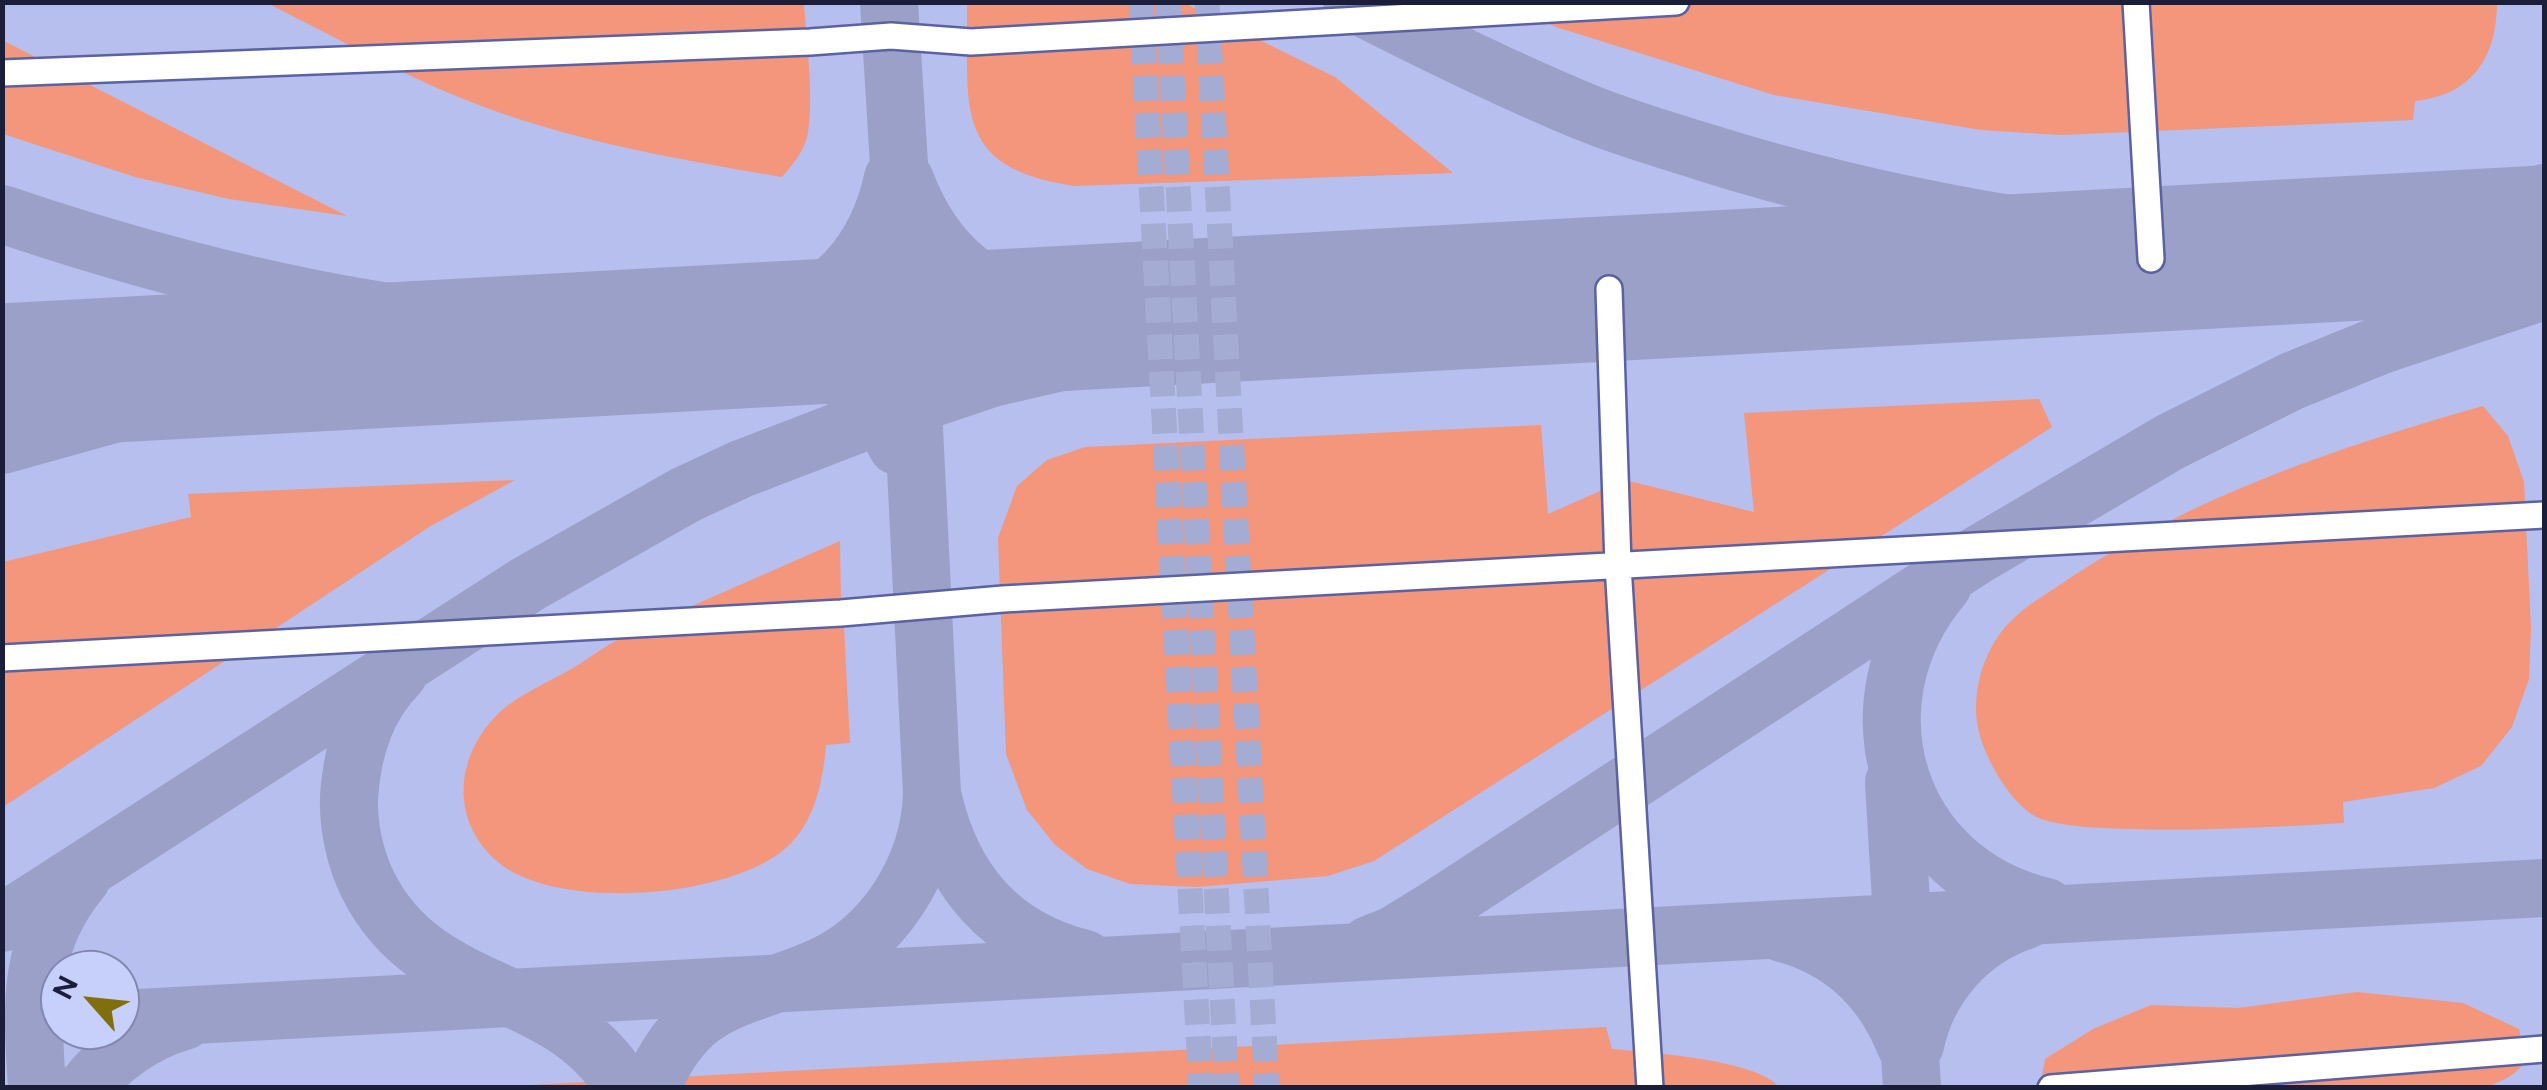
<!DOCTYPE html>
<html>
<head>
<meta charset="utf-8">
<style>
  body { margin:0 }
  #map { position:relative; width:2547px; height:1090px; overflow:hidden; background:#c7cffb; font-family:Figtree,sans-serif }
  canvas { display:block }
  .frame { position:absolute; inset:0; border:5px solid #1b1e39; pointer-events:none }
  .north { position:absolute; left:40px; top:950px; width:100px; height:100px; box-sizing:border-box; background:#c7cffb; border:2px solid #8288ad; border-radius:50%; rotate:297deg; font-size:28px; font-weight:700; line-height:40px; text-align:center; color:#1b1e39 }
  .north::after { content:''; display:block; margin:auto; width:35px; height:45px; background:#816f0d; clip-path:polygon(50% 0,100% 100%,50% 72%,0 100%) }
</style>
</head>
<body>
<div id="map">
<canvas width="2547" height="1090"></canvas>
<div class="frame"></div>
<div class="north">N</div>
</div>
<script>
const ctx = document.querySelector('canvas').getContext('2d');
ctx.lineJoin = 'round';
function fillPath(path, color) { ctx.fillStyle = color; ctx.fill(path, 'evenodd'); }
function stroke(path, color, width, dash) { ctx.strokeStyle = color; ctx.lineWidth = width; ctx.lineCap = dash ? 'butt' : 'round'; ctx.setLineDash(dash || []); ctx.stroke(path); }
const built = new Path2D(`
  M2 3H2544V1087H3ZM60 970H120V1030H60Z`);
const green = new Path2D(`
  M2497 2C2497 58 2472 95 2415 101L2413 120 2059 135 1981 130 1774 95 1556 27 1505 3Z
  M267 3H804C806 39 815 103 807 137 803 153 792 165 782 177 664 157 548 137 437 88 379 62 323 31 267 3Z
  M967 3H1184L1335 77 1453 173 1075 186C950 168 969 106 967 3Z
  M2 40 347 216 229 199 135 177 3 134Z
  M2039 399 2052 427 1374 861 1328 876 1197 887 1130 884 1087 869 1055 845 1027 810 1006 754 998 538 1017 486 1047 460 1085 447 1541 425 1548 514 1625 480 1754 512 1744 413Z
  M2483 406 2508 436 2524 482 2531 628 2529 679 2512 727 2481 766 2434 788 2343 802 2344 823C2273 827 2203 831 2132 829 2103 828 2069 828 2041 819 2014 809 1987 762 1980 736 1969 698 1982 651 2009 623 2026 605 2050 592 2070 578 2194 496 2341 446 2483 406Z
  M515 480 429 527 261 638 3 651V562L191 517 188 494Z
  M840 541 841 600 676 613Z
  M844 627 850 743 826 745C823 781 815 822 786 848 730 898 557 912 498 862 451 822 454 759 496 716 515 696 549 682 573 668 590 658 621 634 639 631 658 628 680 630 700 630 748 629 796 628 844 627Z
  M240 651 3 807V665Z
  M2357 992 2463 1003 2519 1029 2523 1050 2529 1055C2519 1074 2505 1080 2486 1087L2040 1088 2045 1059 2093 1029 2151 1005 2238 1008Z
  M1606 1027 1612 1049C1647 1052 1758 1060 1779 1087L474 1088Z`);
const taxiway = new Path2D(`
  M1352 2C1428 41 1505 79 1585 112 1624 128 1666 140 1707 153 1886 209 2061 237 2248 254
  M905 180C935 261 990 300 1074 318
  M2 214C176 273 358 318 542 329 638 334 734 331 830 331
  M2398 246 2463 237 2507 223 2544 193
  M761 329C832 296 876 257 893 178
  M762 343C821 355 869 392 897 446
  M2 445 185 394 451 352
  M1943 585C1844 702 1894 871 2046 907
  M399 673C366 706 352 751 349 797 348 826 355 859 368 885 427 1004 563 980 624 1088
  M1894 782 1912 1088
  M933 798C952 881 1000 938 1085 959
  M2 923 528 584 685 495 741 469 879 416 992 378 1204 329 1403 299
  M1779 932C1840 947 1882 986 1905 1044
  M1369 945 1394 935 1433 911 1976 556 2170 442 2292 381 2381 345 2544 291
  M120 1019 2544 888
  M1915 1045C1927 987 1969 938 2026 920
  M37 1088C32 1007 26 945 81 879
  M86 1088C110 1056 146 1032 184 1021
  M651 1088C690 997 734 1003 813 970 883 942 930 868 932 793L909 327 889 2`);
const runway = new Path2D(`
  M2 376 2544 238`);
const minorTunnel = new Path2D(`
  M1141 2 1201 1088
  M1168 2 1227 1088
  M1207 2 1267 1088`);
const minor = new Path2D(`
  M2136 2 2151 259
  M2 73 810 42 891 36 971 42 1676 2
  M1609 289 1618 565 1650 1088
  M2 658 841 613 1003 599 2544 515
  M2051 1088 2544 1049`);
fillPath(built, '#b7bfee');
fillPath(green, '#f3967b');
stroke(taxiway, '#9aa0c8', 58);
stroke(runway, '#9aa0c8', 145);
stroke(minorTunnel, '#a5acd4', 25, [25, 12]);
stroke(minor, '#5a62a3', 30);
stroke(minor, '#fff', 25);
</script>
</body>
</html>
